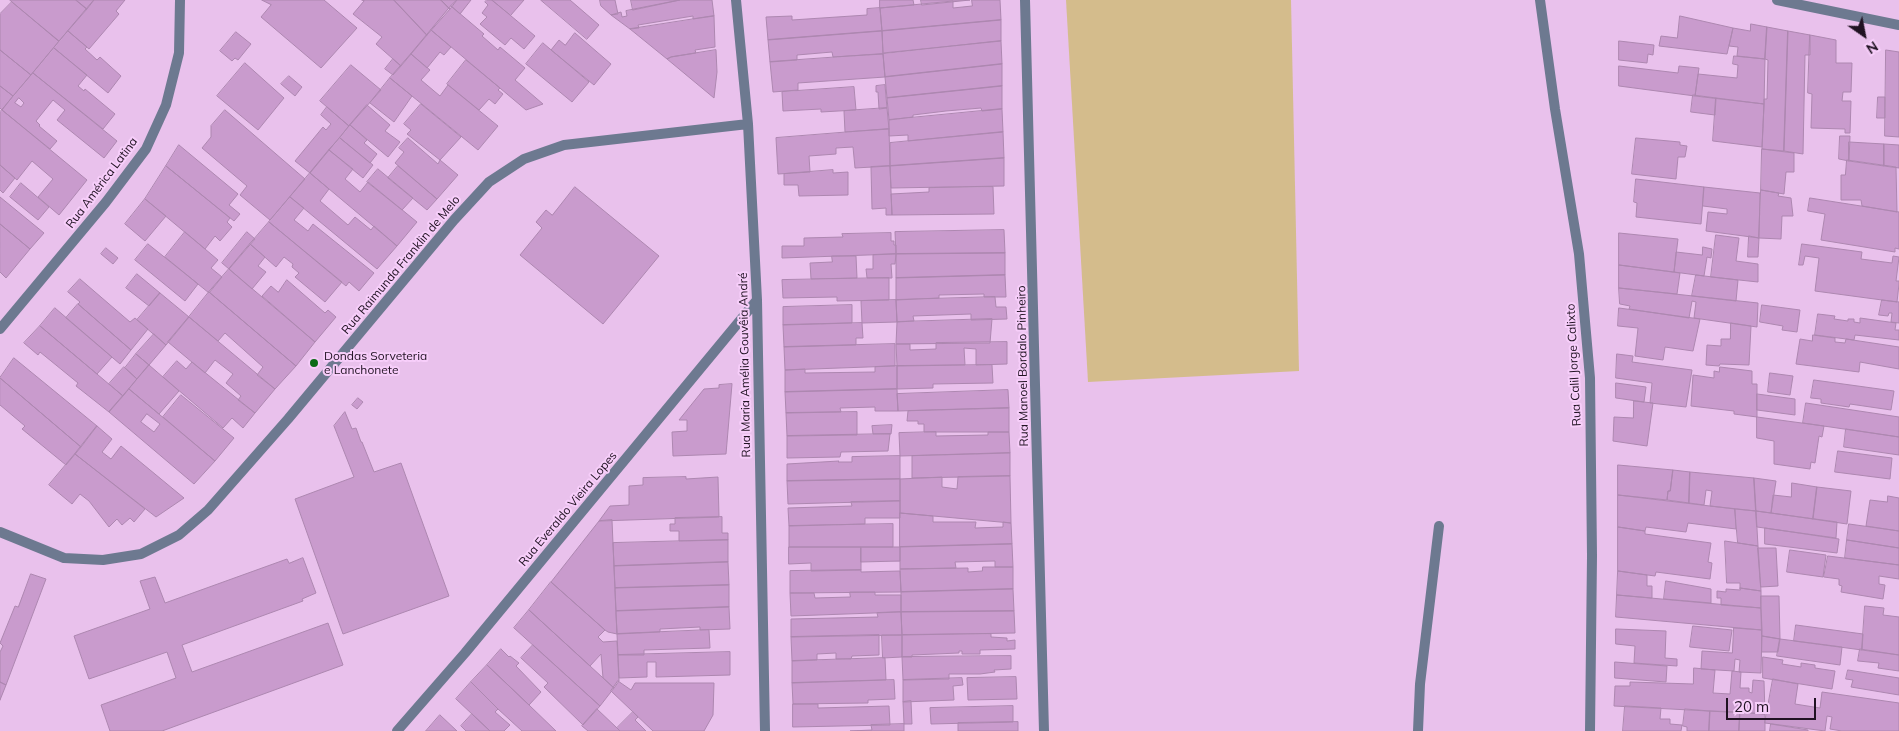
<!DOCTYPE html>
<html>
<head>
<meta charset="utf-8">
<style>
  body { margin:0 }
  #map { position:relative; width:1899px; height:731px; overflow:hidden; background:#e9c1ec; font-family:Mulish,sans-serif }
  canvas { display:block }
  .north { position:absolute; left:1839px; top:10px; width:50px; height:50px; -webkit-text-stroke:4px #f7cefa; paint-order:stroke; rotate:147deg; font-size:14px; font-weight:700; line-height:20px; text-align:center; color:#201222 }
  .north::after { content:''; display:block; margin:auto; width:18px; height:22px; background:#201222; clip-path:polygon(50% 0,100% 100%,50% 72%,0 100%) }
  .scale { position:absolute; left:1726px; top:698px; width:90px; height:22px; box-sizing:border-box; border:2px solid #201222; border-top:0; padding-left:6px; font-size:15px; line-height:18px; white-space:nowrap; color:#201222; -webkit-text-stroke:4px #f7cefa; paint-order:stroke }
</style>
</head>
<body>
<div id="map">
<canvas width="1899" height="731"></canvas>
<div class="north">N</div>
<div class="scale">20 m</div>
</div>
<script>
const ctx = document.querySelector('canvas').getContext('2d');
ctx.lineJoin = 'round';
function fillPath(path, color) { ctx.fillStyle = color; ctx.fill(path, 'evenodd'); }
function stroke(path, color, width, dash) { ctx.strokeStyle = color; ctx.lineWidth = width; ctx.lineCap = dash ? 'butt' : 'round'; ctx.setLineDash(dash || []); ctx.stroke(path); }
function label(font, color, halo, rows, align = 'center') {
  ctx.font = font + ' Mulish,sans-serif'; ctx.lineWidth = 4; ctx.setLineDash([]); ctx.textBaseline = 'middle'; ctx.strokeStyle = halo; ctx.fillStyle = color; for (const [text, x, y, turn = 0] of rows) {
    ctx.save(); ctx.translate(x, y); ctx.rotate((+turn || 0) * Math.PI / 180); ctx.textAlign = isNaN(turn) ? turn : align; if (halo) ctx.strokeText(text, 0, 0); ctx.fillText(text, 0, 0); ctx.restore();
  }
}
const green = new Path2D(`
  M1066 0H1291L1299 371 1088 382Z`);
const building = new Path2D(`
  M10 0H76L87 9 59 41Z
  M76 0H94L87 9Z
  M94 0H125L116 11 119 14 89 49 68 31Z
  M262 0H324L357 28 321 68 261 17 271 5Z
  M362 0H394L427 35 401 66 376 44 382 37 353 14 364 1Z
  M394 0H441L450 9 427 35Z
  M441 0H457L450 9Z
  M457 0H471L460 14 451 6Z
  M487 0H492L535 36 524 49 511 38 505 45 480 24 487 17 482 13 488 5 485 2Z
  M492 0H524L511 15Z
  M541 0H570L599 25 587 39Z
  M600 0H615L618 14 611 15 601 6Z
  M631 0H680L633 10Z
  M680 0H712L714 16 693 19V16L638 25 639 28 630 29 611 15 621 12 622 17 627 16 626 11Z
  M880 0H913L914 5 880 8Z
  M921 0H970L922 5Z
  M972 0H1000L1001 20 882 31 880 8 953 1V8L972 6Z
  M12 2 59 41 31 75 0 50V14Z
  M451 6 484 34 482 36 498 50 500 47 525 68 515 80 543 104 526 110 431 30Z
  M880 8 882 31 768 40 766 17 792 16V20L867 15V9Z
  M714 16 715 47 695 50 696 53 671 57 667 59 630 29Z
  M1680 16 1733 28 1727 54 1659 46 1661 36 1677 38Z
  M1001 20V41L883 53 882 31Z
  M1751 24 1767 27 1765 59 1737 56 1738 47 1729 46 1733 28 1750 31Z
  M1767 27 1788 31 1784 151 1762 149 1764 104V99H1767L1768 60 1765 59Z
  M431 30 451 47 444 55 440 52 427 68 411 54Z
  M68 31 87 47 85 49 97 60 100 57 121 76 108 93 54 48Z
  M882 31 883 54 833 57 832 52 797 55V60L770 62 768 40Z
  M1788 31 1810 35V55H1805L1803 154 1784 151Z
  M236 32 251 44 238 60 235 58 232 61 220 51Z
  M575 33 611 64 594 85 551 50 559 40 565 45Z
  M1810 35 1836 40V63H1852L1851 92H1843L1842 101H1851L1850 133H1845V129L1811 128 1812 94 1808 93Z
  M1001 41 1002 64 885 77 883 54Z
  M1619 41 1654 45 1653 55 1648 54 1647 63 1619 60Z
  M543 43 589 82 572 102 526 64Z
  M54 48 87 75 78 86 84 91 85 89 115 114 103 129 33 73Z
  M0 50 31 75 13 96 0 86Z
  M716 50 717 72 714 98 667 59 671 57Z
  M1886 50 1899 52V137L1885 136Z
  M411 54 430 70 421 80 440 96 448 85 498 126 478 150 390 78Z
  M883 54 885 77 798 83V90L773 92 770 62Z
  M1734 56 1765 59 1764 104 1695 96 1698 74 1737 78 1738 65 1733 64Z
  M393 59 401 66 393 75 385 69Z
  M466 60 500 88 498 90 503 94 495 104 489 99 479 110 447 84Z
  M245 63 284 98 258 130 217 96Z
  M1002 64V86L887 98 885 77Z
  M351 65 381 90 349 126 320 101Z
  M1619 66 1678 73 1679 66 1699 68 1695 96 1619 86Z
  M33 73 117 141 104 158 57 120 65 110 53 100 36 121 40 125 39 126 57 141 50 149 2 110ZM19 98 24 103 21 107 15 103Z
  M289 76 302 87 295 96 281 84Z
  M390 78 412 96 394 122 370 103Z
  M885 85 887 108 879 109 878 92H876V86Z
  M0 86 13 96 2 110 0 108Z
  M1002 86V109L982 111 981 108 946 111 913 115V117L889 120 887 98Z
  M854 87 856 110 821 112V109L783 111 782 92Z
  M1693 95 1716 98 1715 115 1691 112Z
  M1878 97H1885V118H1877Z
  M1716 98 1764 104 1762 147 1713 141Z
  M421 104 461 137 440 160 407 134 411 130 404 124Z
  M367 105 390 125 385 131 400 142 388 157 350 125Z
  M327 107 349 126 310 173 295 161 323 127 326 130 331 124 321 115Z
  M887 108 889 129 845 132 844 111Z
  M1002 109 1003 132 908 141V135L889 136V120Z
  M2 110 87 180 59 215 38 197 53 179 32 161 17 180 0 165V112Z
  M225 110 305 179 270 220 240 195 247 186 202 148 211 137V126Z
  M350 125 367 140 364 143 377 154 370 163 340 138Z
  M889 129 890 166 855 168 853 147 836 148V154L809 156 810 172 778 174 776 138Z
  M1003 132 1004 158 890 166V143Z
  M1840 136H1850L1849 161 1839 159Z
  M340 138 373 165 363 178 329 150Z
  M408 138 438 164 440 160 458 175 437 199 395 163 404 152 399 148Z
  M1636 138 1680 142V145L1687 146 1685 157H1678L1676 179 1632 174Z
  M1849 142 1884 144V166L1849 161Z
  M1884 144 1899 145V168L1884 166Z
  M179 145 238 194 229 205 240 214 234 221 166 166Z
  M1762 149 1794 153V172H1786L1784 194 1761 190Z
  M329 150 353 169 345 179 360 192 368 182 417 222 397 246 310 173Z
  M1004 158V186L891 188 890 166Z
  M1847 160 1896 167 1897 212 1862 206 1861 200H1841V175H1845Z
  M0 165 15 178 3 193 0 190Z
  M166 166 230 218 227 222 232 227 220 241 215 236 205 249 145 199Z
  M398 166 437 199 427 210 388 178Z
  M890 166 892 215H886V208L872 209 871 167Z
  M378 169 413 198 402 210 367 182Z
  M833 170V173L848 172V195L799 196 798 185H784V174Z
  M310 173 329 189 320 201 348 225 355 217 371 230 374 226 397 246 377 269 290 197Z
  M1636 179 1704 187 1701 224 1636 217 1637 203 1634 202Z
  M21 183 49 207 38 220 10 197Z
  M575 187 659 256 603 324 520 255 542 228 536 222 546 210 552 215Z
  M993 187 994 214 892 215 891 194 929 192V188Z
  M1704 187 1760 193 1759 238 1706 231 1708 212 1727 214V209L1703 206Z
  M1761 190 1779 193 1778 196 1791 198 1793 216H1782L1781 239 1759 238Z
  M0 197 44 233 30 249 0 224Z
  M290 197 304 208 294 220 308 231 313 224 374 273 359 291 349 282 346 286 269 222Z
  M1810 198 1899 212V249L1895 248V252L1821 240 1825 214 1808 211Z
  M145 199 166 216 145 241 125 224Z
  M269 222 342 282 325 302 295 277 299 273 292 267 293 264 284 257 276 267 250 244Z
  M0 224 30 249 6 278 0 272Z
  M1004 230 1005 253 896 254 895 232Z
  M185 232 218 260 211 268 222 277 209 293 165 257Z
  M247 232 255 239 229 269 222 263Z
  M891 233V241H894V245H896V254L782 258V246H804V238L843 237 842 234Z
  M1619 233 1678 239 1674 272 1619 265Z
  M1716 235 1739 238 1736 261 1758 264V282L1711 277Z
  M1749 236 1759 238 1758 257H1748Z
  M148 244 198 284 185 301 135 260Z
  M250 244 265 257 258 266 266 272 252 289 229 269Z
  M1802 244 1862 252 1861 259 1892 263 1893 256 1899 257 1896 281H1899V284L1897 302 1815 291 1819 258 1805 256 1803 265H1799Z
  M1703 247 1712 249 1711 258 1707 257 1704 276 1674 272 1676 252 1702 255Z
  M106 248 118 258 113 264 101 254Z
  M1005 253V275L896 278V254Z
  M896 254 895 264H891L892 278H867L866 269H873V255Z
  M832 256H856L857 278 811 279 810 263 832 262Z
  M1619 265 1680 273 1677 294 1619 288Z
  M229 269 315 342 296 366 209 292Z
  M137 274 160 293 149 306 126 288Z
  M1005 275 1006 297H984V294L939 295V298L896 300V278Z
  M1696 275 1738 280 1736 301 1692 296Z
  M889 278V300L837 301V297L783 298 782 280Z
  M80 279 130 322 135 318 148 329 131 350 78 304 80 302 68 292Z
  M287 280 325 313 328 310 336 317 315 342 262 296 271 286 278 292Z
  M1619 288 1758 303 1757 327 1694 318 1696 302 1692 301 1689 318 1629 309 1630 306 1620 304Z
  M209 292 296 366 275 389 257 375 263 367 225 333 218 341 189 317Z
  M160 293 189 317 166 345 137 320Z
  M995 297 996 307H1006L1007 319 971 320V314L913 316 914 321 897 322 896 300Z
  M896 300 897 322 862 323 861 301Z
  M1882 300 1899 302V323L1891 322 1892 313H1889L1888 316 1879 315Z
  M78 304 131 350 120 364 66 318Z
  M852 305V323L783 325V307Z
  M1762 305 1800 310 1797 332 1782 330 1783 326 1760 322Z
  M55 308 112 357 97 374 40 326Z
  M1619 308 1700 319 1693 351 1665 347 1663 360 1635 356 1638 328 1618 326Z
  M1818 314 1835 316 1834 319 1848 321V319H1854V322L1860 323V318L1896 323 1895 330H1899V340L1855 335 1854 340 1815 335Z
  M189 317 275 389 255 413 238 400 241 396 226 383 233 374 215 360 205 373 168 342Z
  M992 319 990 343 896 344 897 322Z
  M862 323 863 338H856V345L784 347 783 325Z
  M1731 323 1751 326 1749 365 1720 364 1719 366 1706 365 1707 345 1721 346V339H1730Z
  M40 326 123 396 109 412 76 386 78 383 40 352 38 355 24 343Z
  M154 334 166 345 149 365 136 354Z
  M1813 335 1835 338V342L1845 343 1846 339 1899 347V369L1860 362 1859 372 1796 364 1800 339 1812 341Z
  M1007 342V364L976 365V349L964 348 965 365 897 366 896 344H910V350L936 349V343Z
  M895 344V366L785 370 784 347Z
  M136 354 149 365 137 379 125 368Z
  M1617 354 1633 356 1632 362 1692 370 1686 407 1650 403 1652 383 1616 378Z
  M14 358 97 426 81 447 0 378Z
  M177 361 186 369 192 362 255 413 243 428 232 418 223 428 163 377Z
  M149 365 179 391 159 414 129 389Z
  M992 365 993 383 933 384V388L897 389V366Z
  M897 366V389L785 392V370L805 369V373L875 372V367Z
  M124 367 137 379 123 396 109 384Z
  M1720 367 1752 371V384H1757V417L1734 414V411L1691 406 1693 375 1714 378V371L1719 372Z
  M1770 373 1793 376 1790 395 1768 392Z
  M0 378 81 447 66 465 22 429 25 426 0 405Z
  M1814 380 1894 391 1891 410 1850 404 1849 407 1821 403V399L1811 398Z
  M1616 383 1646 387 1644 402 1616 398Z
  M732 384 726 454 673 456 672 432 687 431V420H679L704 389 719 388V385Z
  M129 389 215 461 194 484 109 412ZM147 414 160 424 154 432 141 422Z
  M897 389 898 411H875V407L840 408 841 412 786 413 785 392Z
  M1008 390 1009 408 898 411 897 394Z
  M1757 394 1795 399V415L1757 410Z
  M181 395 234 438 215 461 163 417Z
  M358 398 363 402 357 409 352 405Z
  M1634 401 1653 403 1647 446 1613 441 1614 417 1633 418Z
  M1806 403 1899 417V437L1803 423Z
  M1009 408V432H924V424H918V421H907L908 411Z
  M345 412 352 429 356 428 361 442H362L374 472 401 463 449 596 343 634 295 499 354 477 334 426Z
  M857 412V435L787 436 786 413Z
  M1757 417 1824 426 1822 437 1819 436 1815 463 1811 462 1810 469 1774 464V441L1757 438Z
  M892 425 891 434H873L872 426Z
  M97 426 112 439 102 452 111 459 121 446 184 498 156 517 75 454Z
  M1846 429 1899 437V455L1844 447Z
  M936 432V436L988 435V432H1009L1010 453 900 456 899 433Z
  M890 434 888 451 841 452 840 457 787 458V436Z
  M1838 451 1892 458 1890 479 1835 472Z
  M1010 453V476L912 478V456Z
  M75 454 145 509 134 522 130 518 122 525 117 519 109 527 89 501 80 494 72 504 49 485Z
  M900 456V479L787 481V464L839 461 838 462H852V457Z
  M1618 465 1673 470 1670 491H1668L1667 500 1618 495Z
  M1673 470 1690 472 1689 503 1667 500 1668 491H1670Z
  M1690 472 1754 478 1756 511 1710 506 1712 491 1706 490 1704 505 1689 503Z
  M1010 476 1011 523 900 513V479L942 477V487L957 489 958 477Z
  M686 477V479L718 477 719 517 599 521 610 506 629 505V486L643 485V478Z
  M1754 478 1776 481 1771 513 1756 511Z
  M900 479V501L788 504 787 481Z
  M1792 483 1817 487 1813 519 1771 513 1773 495 1791 497Z
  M1817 487 1851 491 1847 524 1813 519Z
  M1618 495 1735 509 1736 529 1688 523 1686 532 1646 527 1645 531 1618 527Z
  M1888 496 1899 498V531L1866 526 1870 500 1887 502Z
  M900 501V518H865V524L789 526 788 508 852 506 851 502Z
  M1735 509 1756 511 1758 546 1738 543Z
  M1756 511 1837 522 1836 538 1757 527Z
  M900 513 933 516V522H976L975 528 1003 527V522L1011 523 1012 544 900 547Z
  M722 517V533H728V540L679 541V531H670V524H675V518Z
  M612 520 616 614 617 634 608 632 605 630 551 582 599 521Z
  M893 524V547H789V526Z
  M1849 524 1899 531V548L1847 540Z
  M1618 527 1645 531V534L1711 543 1708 562 1712 563 1710 579 1656 572 1655 576 1618 571Z
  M1765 528 1839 539 1837 553 1765 544Z
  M728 540V562L614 566 613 543Z
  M1847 540 1899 548V565L1845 558Z
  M1725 541 1758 546 1761 591 1740 588V583H1727Z
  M1012 544 1013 567H995V561L955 562 956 568 900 569V547Z
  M789 547H861V570L811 571V563L789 564Z
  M861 547H900V561L861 562Z
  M1758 548H1776L1778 586 1761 587Z
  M1790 550 1826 555 1823 577 1787 572Z
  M1828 556 1899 565V579L1879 576V584L1885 585 1883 599 1841 592 1842 586 1839 585V579L1824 577Z
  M303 558 316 593 302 599 303 601 182 645 192 672 328 623 343 665 162 731H110L101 705 176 678 167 652 89 679 74 636 150 609 140 581 155 577 165 603 287 559 289 563Z
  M728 562 729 585 615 588 614 566Z
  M983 567H1013V589L901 592 900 569 968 568V572L982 571Z
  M861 570V572L900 571 901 592 790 593V571Z
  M1618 571 1647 575V586H1652V598L1617 595Z
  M31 574 46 579 6 685 0 682V652L3 646 0 643 15 606 18 607Z
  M1666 581 1711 589V603L1664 599Z
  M551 582 605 630 598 637 603 642 617 641 619 681 614 688 603 678 601 654 590 666 529 610Z
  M729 585V607L616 611 615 588Z
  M1740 588 1761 591V608L1721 605V598H1717V591L1726 592V589L1740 590Z
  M1013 589 1014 611 901 612V592Z
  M850 592H875V595H901V612L791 616 790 593H814L815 598 850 597Z
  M1617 595 1761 608 1762 630 1616 617Z
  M1761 596H1779L1780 639 1762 636Z
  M1865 606 1884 608 1883 615 1899 617V655L1862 650Z
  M729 607 730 629 700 630V627L660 629V632L617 634 616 611Z
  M529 610 614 688 600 706 514 628Z
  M1014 611 1015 633 902 635 901 612Z
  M901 612 902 635 791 637V619L878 617 877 613Z
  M1796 625 1863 634 1862 650 1794 641Z
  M1693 626 1732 630 1729 651 1690 647Z
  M1734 628 1762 630 1761 673 1739 672 1740 660 1735 659 1734 671 1701 669 1702 651 1732 653Z
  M1616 629 1666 631 1665 658 1677 659V666L1634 663 1635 646 1616 644Z
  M709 630 710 648 644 650V655H618L617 634Z
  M991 634V637L1007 638V641L1015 640V649L980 650V654H962V651H959V653L912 655V657H902V635Z
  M879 635V655L852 656 851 659H836V653L817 654V660L792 661 791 637Z
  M882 635H902V657L883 658Z
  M1762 636 1780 639 1778 652H1762Z
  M1780 639 1842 647 1840 665 1777 656Z
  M533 645 600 706 583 725 544 687 548 683 521 658Z
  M501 649 509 657 510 656 519 663 516 666 541 692 529 705 487 665Z
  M1860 649 1899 655V671L1878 668 1879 663 1858 661Z
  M730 652V675L656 677V662H647V677L619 678 618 655Z
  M1011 656V669L994 670 995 672 980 674H949V679L903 680 902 657Z
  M1763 657 1783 660 1782 664 1801 667V663L1815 665V668L1835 671 1832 689 1763 678Z
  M885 658 886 680 792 683V661Z
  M1615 662 1667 666 1666 682 1615 678Z
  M487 665 529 705 556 731H522L498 709 471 682Z
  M1694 668 1715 670 1713 693 1730 694 1732 671 1741 672 1740 688H1749V692L1752 693 1753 680 1764 681 1765 714 1614 706 1615 686H1630V682L1693 684Z
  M1848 670 1899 678V695L1851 687 1853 680 1846 679Z
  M1016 677 1017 699 968 700 967 678Z
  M962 678 963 685 953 686 954 700 903 702V680Z
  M1773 679 1798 684 1795 704 1820 708 1822 692 1899 703V731H1842L1830 729 1832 717 1827 716 1825 731 1765 723Z
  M894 680 895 699 868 700V703L793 704 792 683Z
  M618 681 631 690 635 683H714L713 715 704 731H653L611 691Z
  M0 682 6 685 0 700Z
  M471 682 498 709 495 712 510 725 504 731H490L456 699Z
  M911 701 912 724H904L903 702Z
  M793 704H818V708L889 706 890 725 793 727Z
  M1013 706V722L931 724 930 708Z
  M1625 706 1661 708 1660 719H1670V724L1682 725 1681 731H1623Z
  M597 709 617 728 620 731H588L582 726Z
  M1685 709 1710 711 1709 731H1687V727L1683 726Z
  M1710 711 1740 712 1739 731H1709Z
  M633 712 638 717 635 720 646 731H620L617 728Z
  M1740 712 1765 714V731H1739Z
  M472 714 490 731H466L461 726Z
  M440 715 457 731H426Z
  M1018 722V731H958V723Z
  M904 724V731H850L872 730 871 725Z
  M1771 724 1808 730V731H1770Z`);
const street = new Path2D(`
  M736 0 748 124 757 300 765 731
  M1025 0 1044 731
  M1540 0 1555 109 1579 254 1590 378 1592 556 1590 731
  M1777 0 1899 25
  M0 329 106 202 146 149 166 105 179 53 180 0
  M0 532 64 558 103 560 141 554 179 535 208 510 288 419 454 220 489 182 524 159 564 145 748 124
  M397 731 465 653 757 300
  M1418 731 1420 684 1439 526`);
const markers = [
  [314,363,5,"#0c6b17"]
];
const streetNames = [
  ["Rua América Latina",102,183,-53],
  ["Rua Raimunda Franklin de Melo",401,265,-50],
  ["Rua Maria Amélia Gouvêia André",745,365,-91],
  ["Rua Calil Jorge Calixto",1574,365,-93],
  ["Rua Manoel Bordalo Pinheiro",1023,366,-91],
  ["Rua Everaldo Vieira Lopes",568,509,-50]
];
const poiNames = [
  ["Dondas Sorveteria",324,356],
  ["e Lanchonete",324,370]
];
fillPath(green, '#d4bc8c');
fillPath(building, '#c99bcd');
stroke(building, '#ad87b0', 1);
stroke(street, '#6d7990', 10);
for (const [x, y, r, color] of markers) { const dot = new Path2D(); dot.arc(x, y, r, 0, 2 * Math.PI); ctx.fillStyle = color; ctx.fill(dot); stroke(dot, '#f7cefa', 2); }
label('12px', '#201222', '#f7cefa', streetNames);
label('12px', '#201222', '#f7cefa', poiNames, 'left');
</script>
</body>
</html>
